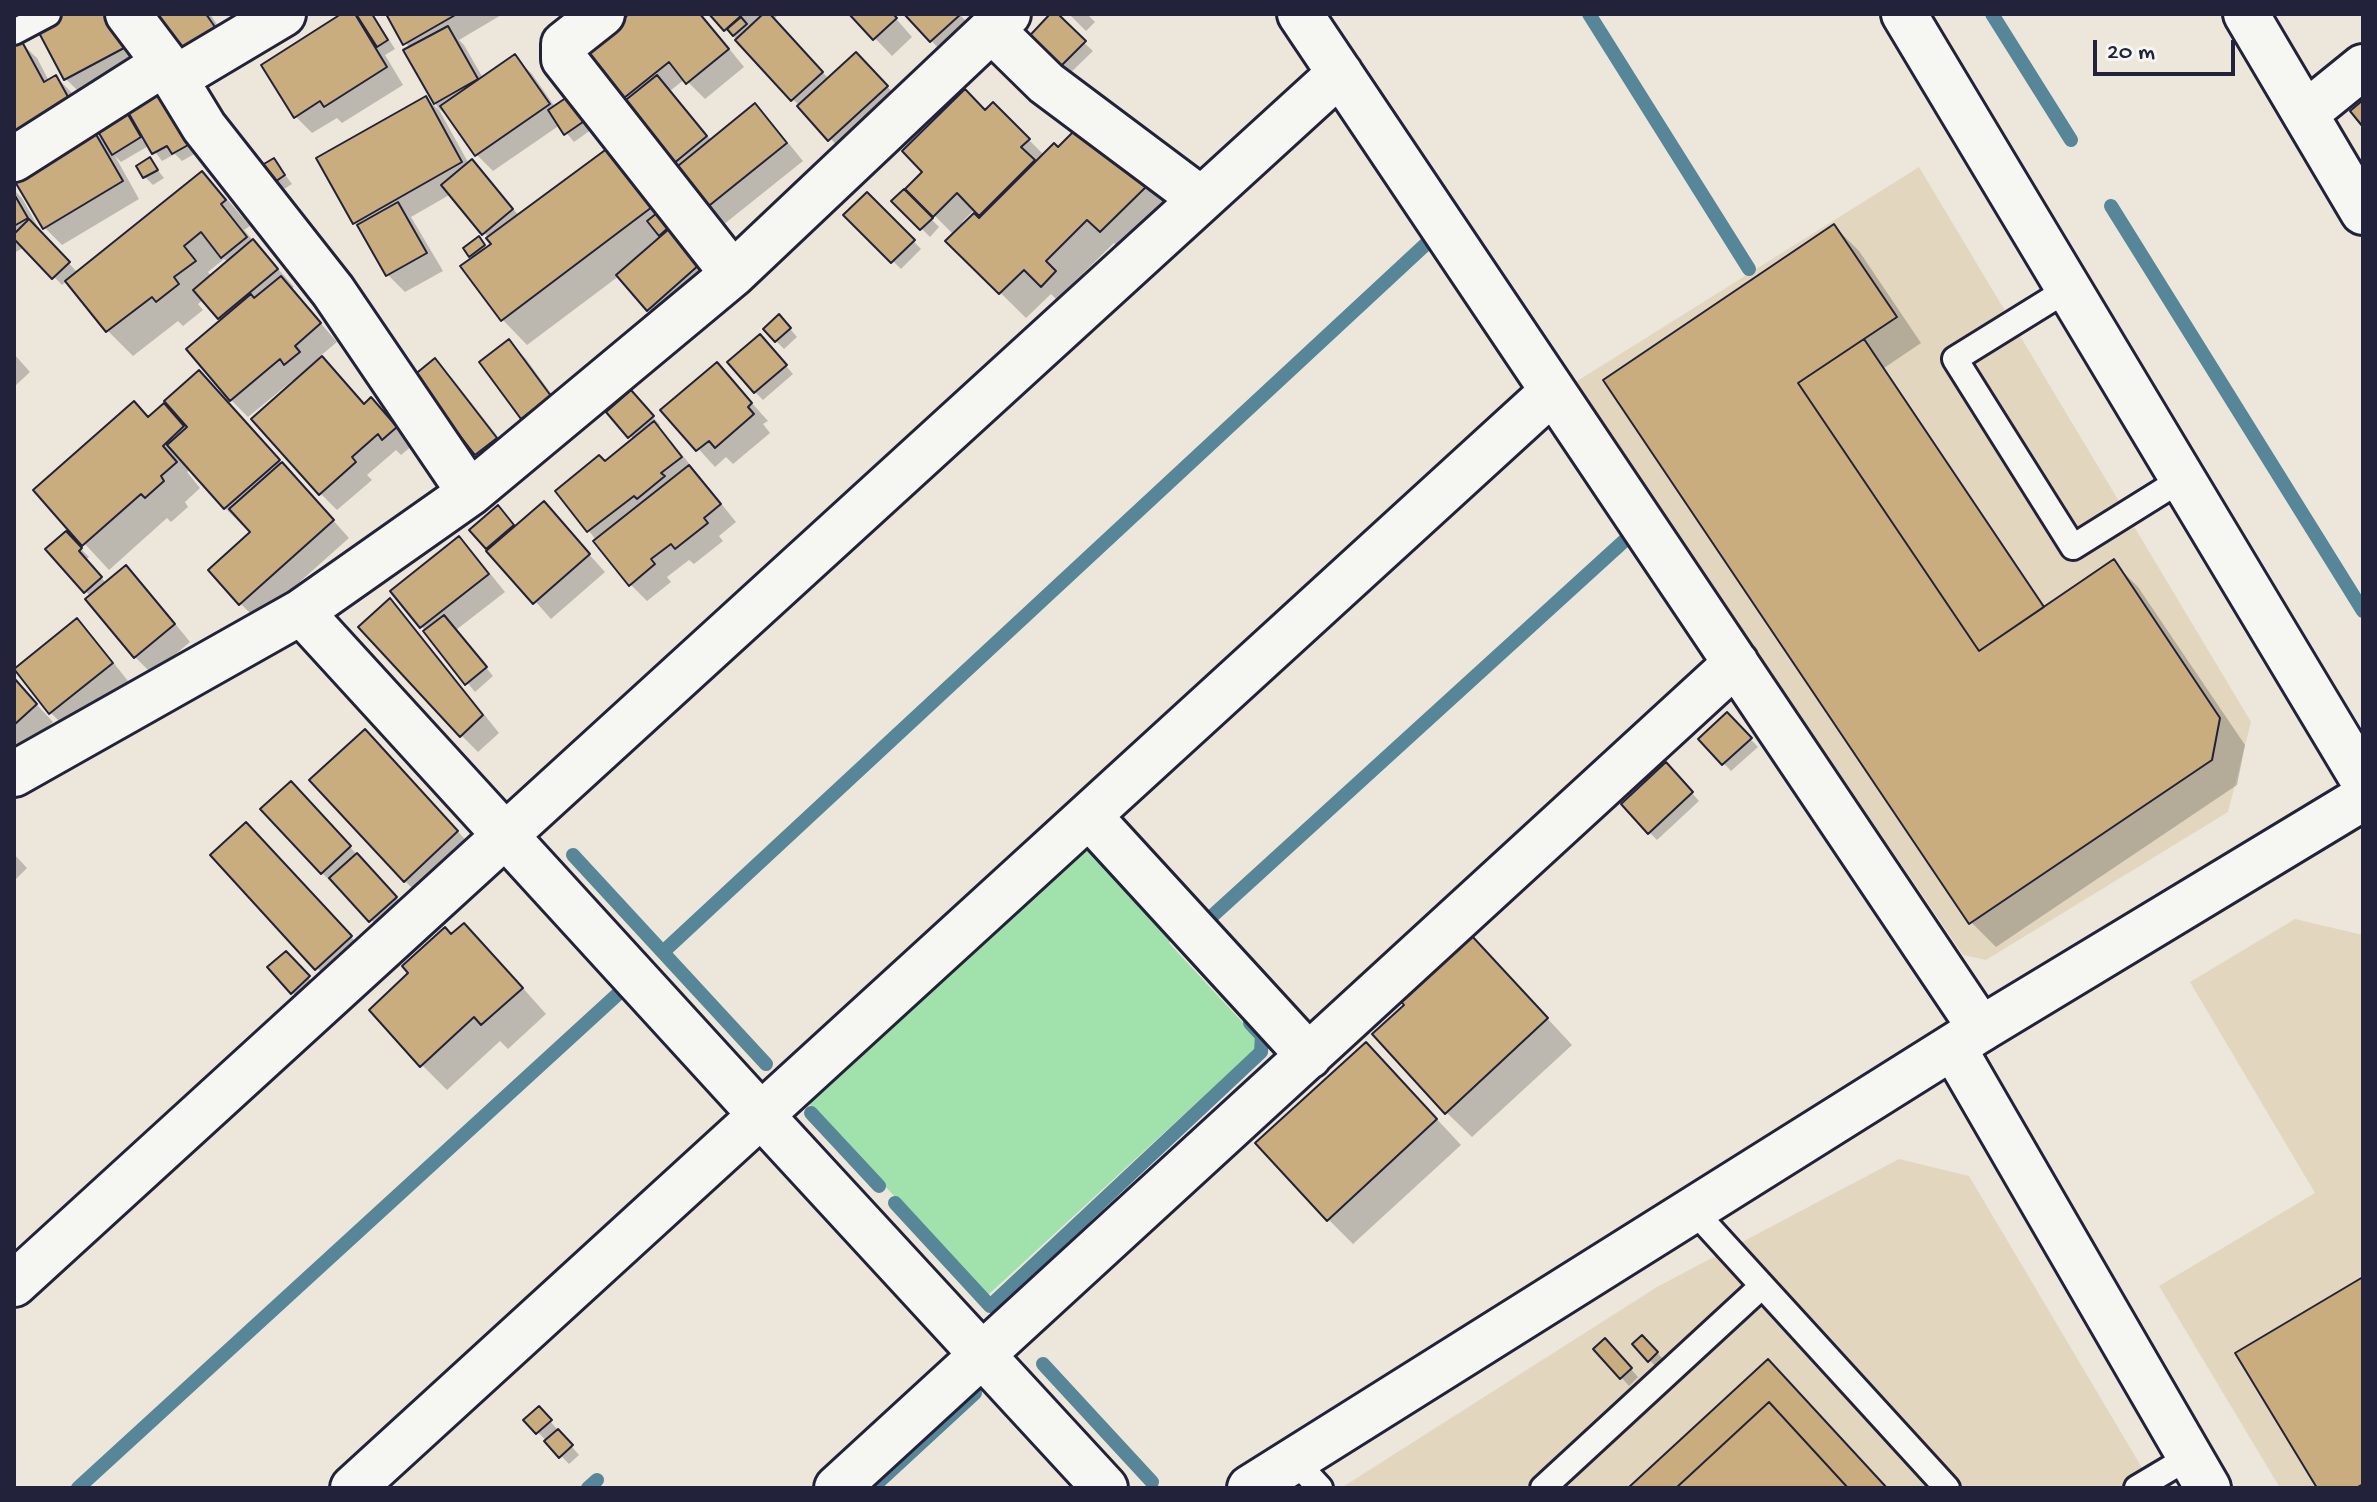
<!DOCTYPE html>
<html>
<head>
<meta charset="utf-8">
<style>
  body { margin:0 }
  #map { position:relative; width:2377px; height:1502px; overflow:hidden; background:#ede7db; font-family:"Gochi Hand",sans-serif }
  canvas { display:block }
  .frame { position:absolute; inset:0; border:16px solid #22223b; pointer-events:none }
  .scale { position:absolute; left:2093px; top:40px; width:142px; height:36px; box-sizing:border-box; border:4px solid #22223b; border-top:0; padding-left:10px; font-size:24px; line-height:28px; white-space:nowrap; color:#22223b; -webkit-text-stroke:6px #f6f6f2; paint-order:stroke }
</style>
</head>
<body>
<div id="map">
<canvas width="2377" height="1502"></canvas>
<div class="frame"></div>
<div class="scale">20 m</div>
</div>
<script>
const ctx = document.querySelector('canvas').getContext('2d');
ctx.lineJoin = 'round';
function fillPath(path, color) { ctx.fillStyle = color; ctx.fill(path, 'evenodd'); }
function stroke(path, color, width, dash) { ctx.strokeStyle = color; ctx.lineWidth = width; ctx.lineCap = dash ? 'butt' : 'round'; ctx.setLineDash(dash || []); ctx.stroke(path); }
const built = new Path2D(`
  M1919 167 2251 722 2228 812 1986 960 1963 955 1574 383Z
  M2295 919 2363 935V1488H2280L2159 1286 2315 1193 2190 982Z
  M1899 1159 1969 1176 2154 1488H1341L1657 1287Z`);
const green = new Path2D(`
  M1097 849 1177 935 1169 943 1259 1040V1045L987 1296 806 1101 1078 850Z`);
const shadow = new Path2D(`
  M14 14H18L31 32 19 41 37 58 49 81 56 77 73 94 88 122 14 157Z
  M68 14H110L140 66 83 96 66 79 40 30Z
  M149 14H210L230 44 192 70Z
  M345 14H354L360 20 359 14H373L395 49 385 55 403 85 342 123 337 118 312 133 295 116Z
  M388 14H503L459 40 464 45 483 78 515 57 532 74 555 107 602 122 574 142 560 125 493 171 476 154 451 119 438 108 469 164 472 162 489 179 519 216 611 147 715 282 666 326 619 276 527 345 502 319 471 255 478 239 488 249 494 244 451 194 411 217 443 271 405 292 388 275 363 232 354 223 426 98 439 110 406 51 410 49Z
  M632 14H701L744 67 705 99 685 79 670 91 712 141 755 106 772 123 803 161 723 225 686 184 629 100 588 50Z
  M712 14H779L773 20 829 79 873 72 904 104 847 156Z
  M852 14H892L912 37 892 56Z
  M907 14H959L968 23 939 49Z
  M1053 14 1093 51 1061 82Z
  M1069 14H1087L1095 22 1086 31Z
  M163 97 196 153 182 161 175 154 162 161 150 145 121 162 115 156 139 199 62 245 45 228 89 126 105 142 96 123Z
  M993 104 1045 156 1058 150 1098 154 1111 142 1175 208 1127 256 1114 243 1069 287 1080 298 1067 310 1051 294 1026 318 948 241 954 235 908 189ZM975 209 983 217 979 220 965 224 962 222Z
  M150 160 164 178 153 185 145 177Z
  M274 160 292 184 278 193 260 169Z
  M202 173 227 199 250 226 244 230 294 287 291 289 337 342 319 357 365 406 388 417 413 445 401 455 396 450 367 475 372 480 337 510 320 493 294 384 292 381 248 417 231 400 222 321 204 299 198 304 203 310 183 326 178 321 133 356 108 331 68 280 62 285 25 247 14 253V190L22 198 43 236 78 273ZM224 259 228 262 211 276 208 272Z
  M904 192 939 227 930 237 894 201Z
  M867 194 921 249 901 269 846 215Z
  M1834 226 1859 251 1921 343 1884 368 2046 608 2113 562 2138 587 2245 745 2237 785 1996 947 1971 922Z
  M787 325 797 337 784 349 776 341Z
  M509 342 526 359 566 414 540 434 522 417Z
  M767 344 793 374 763 400 755 392Z
  M14 354 30 372 14 387Z
  M435 361 452 378 513 456 493 471 476 454Z
  M733 382 768 421 763 424 770 433 733 464 726 457 715 467 663 410Z
  M216 390 349 538 257 620 240 603 253 532 245 523 242 525 225 508 191 469 187 472 200 488 185 502 188 507 171 522 167 518 109 570 36 491 149 419 164 406 187 429Z
  M639 401 660 425 657 428 671 441 736 522 719 536 723 541 694 564 689 560 667 577 671 582 647 601 630 584 558 491 605 463 634 440 609 412Z
  M544 504 605 572 551 619 472 530 506 516 516 528Z
  M66 534 89 557 85 560 107 584 126 567 143 584 190 642 152 674 135 657 88 599 91 597 48 549Z
  M459 539 476 556 505 592 456 630 493 676 475 692 393 591Z
  M389 600 406 617 499 733 478 752 461 735Z
  M77 621 94 638 128 681 68 730 51 713 16 670Z
  M14 680 53 722 14 756Z
  M1727 715 1758 747 1731 771 1701 739Z
  M390 757 482 858 430 906 405 881Z
  M1674 773 1699 801 1657 840 1649 832Z
  M308 801 404 906 379 928 341 888 339 890 322 873Z
  M263 842 367 954 334 986 213 855Z
  M14 854 27 868 14 881Z
  M452 936 489 950 546 1014 508 1049 500 1041 447 1090 422 1065Z
  M286 954 316 986 300 1000 292 992Z
  M1496 963 1572 1045 1472 1137 1446 1112Z
  M1391 1070 1461 1145 1353 1244 1328 1219Z
  M1642 1337 1665 1361 1657 1368 1635 1344Z
  M1596 1349H1613L1638 1377 1629 1386Z
  M539 1408 579 1455 569 1464 526 1420Z`);
const stream = new Path2D(`
  M1589 14 1749 269
  M1992 14 2071 140
  M2111 206 2363 611
  M573 855 766 1064
  M1210 918 1624 541
  M663 952 1426 244
  M811 1113 879 1186
  M895 1203 990 1306 1261 1052 1262 1036 1250 1023
  M1043 1364 1152 1482
  M78 1488 619 993
  M588 1488 597 1480
  M872 1488 975 1393`);
const building = new Path2D(`
  M64 14H105L124 48 64 80 37 29Z
  M146 14H206L215 27 173 54Z
  M341 14H355L387 67 324 107 320 101 294 118 261 65Z
  M356 14H372L388 40 377 47Z
  M386 14H457L403 45Z
  M629 14H700L729 49 686 84 669 62 624 98 585 49Z
  M709 14H743L724 31Z
  M763 14H770L823 72 791 101 735 40Z
  M849 14H893L897 18 873 40Z
  M904 14H961L930 42Z
  M1050 14H1058L1086 41 1052 75 1021 45Z
  M741 17 747 24 733 36 727 29Z
  M448 26 478 79 434 104 403 50Z
  M20 38 44 82 56 75 72 104 14 136V42Z
  M856 52 888 86 828 141 797 106Z
  M515 54 550 104 475 156 440 106Z
  M657 75 707 136 667 169 617 107Z
  M155 86 190 144 172 154 167 146 152 154 124 105Z
  M579 89 596 113 564 135 548 110Z
  M965 89 985 110 993 102 1030 139 1021 147 1035 160 979 216 957 193 933 217 905 189 922 172 902 151Z
  M426 96 462 162 353 224 316 158Z
  M2363 100V127L2350 111Z
  M755 103 787 143 705 209 673 170Z
  M123 106 141 137 112 155 93 123Z
  M90 124 123 181 43 229 14 180Z
  M1076 129 1098 151 1111 139 1152 181 1100 232 1087 220 1046 261 1056 271 1041 287 1024 270 999 294 945 241 974 213 979 218 1054 143 1058 147Z
  M612 145 656 204 501 321 460 266 491 244 486 238Z
  M150 157 158 170 143 178 136 166Z
  M274 158 285 175 269 186 257 168Z
  M472 159 513 209 482 235 441 185Z
  M202 171 226 200 221 204 247 237 221 258 201 232 184 246 196 261 174 277 179 284 156 302 152 297 106 332 65 281Z
  M904 189 933 218 920 230 891 201Z
  M867 192 915 240 891 263 843 215Z
  M14 194 28 218 14 226Z
  M398 202 427 253 386 276 357 225Z
  M657 213 670 226 659 236 647 221Z
  M29 219 70 262 52 279 14 239V234Z
  M1834 224 1897 317 1798 383 1979 651 2114 559 2220 718 2212 760 1969 924 1603 380Z
  M669 229 700 264 647 311 616 275Z
  M479 236 485 245 469 257 463 248Z
  M253 239 278 269 218 319 193 290Z
  M281 276 321 323 295 346 300 352 284 365 280 359 230 401 186 349 251 294 254 298Z
  M779 314 791 328 775 342 763 329Z
  M760 334 787 365 754 393 727 362Z
  M509 339 551 396 521 419 479 362Z
  M1864 339 2044 607 1979 651 1798 383Z
  M322 356 364 404 371 397 397 427 382 440 378 434 352 457 356 462 319 495 251 419Z
  M435 358 497 438 475 455 413 376Z
  M717 362 752 403 748 407 754 414 715 448 709 441 696 451 660 410Z
  M199 370 280 460 224 509 167 445 187 427 164 401Z
  M631 390 654 416 628 438 606 412Z
  M134 401 148 417 164 403 184 426 163 446 177 462 161 476 164 481 145 498 141 494 82 546 33 490Z
  M654 421 682 457 661 473 665 476 637 499 634 496 587 532 555 491 599 455 605 461Z
  M282 462 334 520 239 605 208 570 250 532 229 509Z
  M689 465 721 504 704 518 708 523 675 549 671 544 651 559 655 564 629 586 593 541Z
  M544 501 590 554 533 604 486 551Z
  M498 505 514 525 486 549 469 530Z
  M66 531 82 548 79 551 102 577 84 593 45 549Z
  M459 536 489 574 420 628 390 591Z
  M126 565 175 624 134 658 85 599Z
  M390 598 483 715 460 737 358 627Z
  M444 615 487 667 465 685 423 631Z
  M77 618 113 663 49 714 14 669Z
  M14 678 37 704 14 725Z
  M1727 712 1752 738 1722 765 1698 739Z
  M365 729 458 831 404 882 309 780Z
  M1666 762 1693 792 1648 834 1621 804Z
  M291 781 351 846 321 874 260 809Z
  M246 822 352 936 315 970 210 855Z
  M357 853 397 897 369 922 329 878Z
  M464 923 523 988 481 1025 474 1017 420 1067 369 1010 408 973 402 966 445 927 451 934Z
  M1471 935 1548 1018 1445 1114 1372 1034 1404 1005 1400 1000Z
  M286 951 310 976 291 994 267 967Z
  M1366 1042 1437 1119 1327 1221 1255 1143Z
  M2363 1277V1484L2356 1488H2317L2235 1353Z
  M1642 1335 1658 1352 1648 1362 1632 1344Z
  M1605 1338 1632 1368 1620 1379 1593 1349Z
  M1768 1359 1887 1488H1848L1769 1402 1676 1488H1628Z
  M1769 1402 1848 1488H1676Z
  M539 1406 552 1420 536 1434 523 1420Z
  M558 1429 573 1445 559 1458 544 1441Z`);
const lane = new Path2D(`
  M14 32 48 14
  M2068 289 1955 359 2073 547 2182 479
  M1693 1210 1947 1488
  M1294 1460 1320 1488
  M1543 1488 1761 1287
  M2137 1488 2189 1457`);
const street = new Path2D(`
  M128 14 165 63 204 127 333 291 470 493
  M602 14 564 44V59L733 274
  M1300 14 1981 1029
  M2246 14 2363 212
  M992 30 1046 83 1201 199
  M174 79 283 14
  M2305 114 2363 67
  M14 159 165 63
  M301 612 761 1115 1105 1488
  M14 774 301 612 470 493 733 274 1008 14
  M1089 816 1309 1056
  M1953 1047 2208 1488
  M14 1284 1340 73
  M353 1488 1553 391
  M837 1488 1736 663`);
const secondary = new Path2D(`
  M1904 14 2363 780
  M1250 1488 1981 1029 2363 798`);
fillPath(built, '#e2d6bf');
fillPath(green, '#a1e1ab');
fillPath(shadow, '#0003');
stroke(stream, '#578699', 14);
fillPath(building, '#c9ad7e');
stroke(building, '#22223b', 2);
stroke(lane, '#22223b', 30);
stroke(street, '#22223b', 50);
stroke(secondary, '#22223b', 50);
stroke(lane, '#f6f6f2', 24);
stroke(street, '#f6f6f2', 44);
stroke(secondary, '#f6f6f2', 44);
</script>
</body>
</html>
